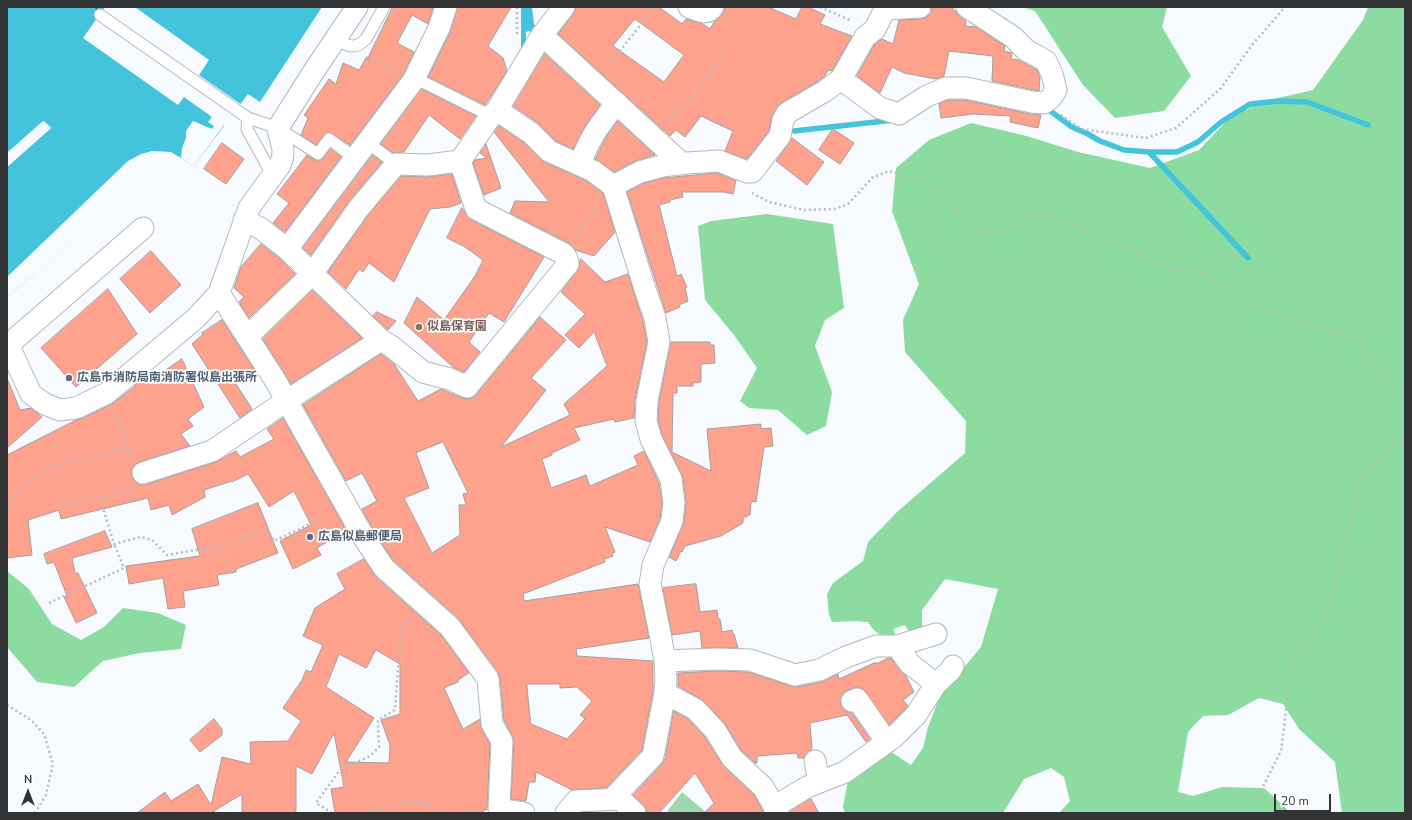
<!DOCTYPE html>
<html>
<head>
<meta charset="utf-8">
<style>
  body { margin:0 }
  #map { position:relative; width:1412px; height:820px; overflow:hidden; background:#f7fafe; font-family:"Nunito Sans",sans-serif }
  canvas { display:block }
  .frame { position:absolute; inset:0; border:8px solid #323335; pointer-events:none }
  .north { position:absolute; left:8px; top:772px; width:40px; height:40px; -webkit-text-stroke:3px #fff; paint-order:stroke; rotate:0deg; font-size:11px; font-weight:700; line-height:16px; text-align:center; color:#323335 }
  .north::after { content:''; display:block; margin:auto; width:14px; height:18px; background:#323335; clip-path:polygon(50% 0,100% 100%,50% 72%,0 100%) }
  .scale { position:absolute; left:1274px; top:794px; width:57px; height:18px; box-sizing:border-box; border:2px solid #323335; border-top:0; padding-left:5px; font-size:12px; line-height:14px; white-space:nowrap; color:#323335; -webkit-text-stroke:3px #fff; paint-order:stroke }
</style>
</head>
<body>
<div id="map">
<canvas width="1412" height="820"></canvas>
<div class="frame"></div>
<div class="north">N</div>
<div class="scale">20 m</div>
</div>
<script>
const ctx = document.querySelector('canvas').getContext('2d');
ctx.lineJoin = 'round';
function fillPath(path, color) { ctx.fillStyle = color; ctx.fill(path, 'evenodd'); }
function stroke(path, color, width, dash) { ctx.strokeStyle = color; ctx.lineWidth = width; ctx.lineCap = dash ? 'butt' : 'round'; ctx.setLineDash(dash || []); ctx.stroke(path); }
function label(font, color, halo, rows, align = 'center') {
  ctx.font = font + ' "Nunito Sans","Noto Sans JP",sans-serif'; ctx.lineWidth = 3.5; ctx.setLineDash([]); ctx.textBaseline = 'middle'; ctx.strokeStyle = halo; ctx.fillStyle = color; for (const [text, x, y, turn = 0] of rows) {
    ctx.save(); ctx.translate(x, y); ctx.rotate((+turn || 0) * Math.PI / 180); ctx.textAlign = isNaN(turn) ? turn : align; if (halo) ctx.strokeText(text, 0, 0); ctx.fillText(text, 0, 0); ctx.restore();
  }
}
const green = new Path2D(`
  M682 792 707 813H666Z`);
const forest = new Path2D(`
  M1022 7H1167L1162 27 1191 76 1164 111 1115 118 1083 85 1035 11Z
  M1368 7H1405V813H1342L1335 762 1299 729 1283 704 1259 698 1228 715 1203 716 1188 732 1178 792 1193 796 1222 787 1264 788 1287 809 1288 813H1059L1070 801 1064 777 1051 768 1024 779 1003 813H845L843 807 849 775 887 749 911 765 923 748 928 727 940 696 981 647 998 589 945 579 922 610V631L908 630 905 625 893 629 896 636C881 636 877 636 868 622L854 621 832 622 829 615 827 594 833 583 863 561 868 542 897 512 965 453 966 421 905 352 903 320 919 284 892 211 896 168 929 140 971 123 1023 135 1078 152 1150 168 1199 150 1229 118 1261 102 1313 90 1363 20Z
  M767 214 833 224 844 308 825 320 815 346 832 392 826 426 807 435 778 410 749 408 740 401 757 368 734 335 705 300 698 226 711 221Z
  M7 571 29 589 52 624 81 640 104 627 123 608 158 613 186 625 181 649 140 653 103 661 74 687 37 682 7 647Z`);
const water = new Path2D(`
  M7 7H322L260 102 248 94 194 166 171 152 7 298V167L51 128 43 121 7 153Z
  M521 7H532L534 24 541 32 537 37 529 31 526 32V58L521 60Z`);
const pier = new Path2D(`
  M105 7H135L209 60 199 75 242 105 226 126 224 125 194 166 181 158 182 148 186 138V131L193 121 212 129 214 126 208 122 212 117 184 97 178 105 83 38Z
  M44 121 51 128 7 167V164L48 128 44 123 7 155V153Z
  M152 151 172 152 7 298V277L128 161 141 154Z`);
const stream = new Path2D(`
  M1045 107 1072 127 1088 134 1100 141 1124 150 1149 152H1177L1198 142 1221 122 1250 104 1279 101 1307 102 1368 125
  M794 131 894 120
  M1149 152 1248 258`);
const ferry = new Path2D(`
  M95 7 98 11`);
const building = new Path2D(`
  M393 7H433L428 24 412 15 397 43 414 52 403 75 350 145 329 132 324 135 316 145 301 135 308 118 304 115 329 79 336 84 343 63 359 70 366 58 367 59Z
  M458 7H511L488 46 503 58 507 71 485 105 428 77 450 33Z
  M576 7H659L682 24 686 19 703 24 710 29 714 22 722 15 725 7H768L796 19 802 7H808L825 15 820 24 852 36 832 71 828 70 825 76 818 81 781 103 777 107 771 118 769 131 747 159 725 151 733 131 701 116 685 137 676 130 670 136 558 34 573 14ZM635 19 684 55 664 82 613 46Z
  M932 7H953V10L956 11 960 17 966 21 965 26 976 27 1005 46 1004 51 1012 53 1011 59 1019 60 1037 70 1040 77 1039 91 992 81 993 56 949 51 944 76 936 79 904 73 892 67 880 93 857 76 874 45 882 39 893 44 899 20 921 19 926 17 931 13Z
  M545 54 600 105 585 126 573 149 556 141 538 123 513 106Z
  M422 89 476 116 460 139 429 115 404 152 393 153 381 144Z
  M948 100H965L1030 114 1041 115 1038 128 1010 122 1011 116 973 114 941 118 939 104Z
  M618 121 655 155 635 161 614 172 595 159 605 139Z
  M499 126 523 142 544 162 587 181 603 193 615 232 594 256 575 250 569 243 510 213 515 201 549 202 494 132Z
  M833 129 854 143 840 164 819 150Z
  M792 138 824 162 807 185 776 161 789 143Z
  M222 143 244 159 226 184 204 169Z
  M486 144 501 188 484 195 473 163 475 160 487 158 480 153Z
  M331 149 341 157 285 232 273 223 289 203 277 194 307 155 315 160H321Z
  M373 155 382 162 349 201 311 255 303 248Z
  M717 173 736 181 733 194 724 192H682L683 197 670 200V202L659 205 677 276 681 274 687 287 685 288 688 301 679 305 680 307 666 313 627 192 644 183 664 178Z
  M452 174 461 203 450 207 430 209 394 282 369 263 363 272 359 269 346 289 328 272 368 215 401 176 427 177Z
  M462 208 471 220 544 257 504 322 489 313 469 342 480 352 464 372 454 368 404 323 417 297 444 320 475 276 483 260 465 247 447 238Z
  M261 244 279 258 295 274 249 318 239 302 244 297 234 288 241 267Z
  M151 251 181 285 150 313 120 279Z
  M581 259 605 282 628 274 643 321 647 342 635 399 634 418 615 422 614 419 574 428 580 440 552 453V455L542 459 551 488 586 475 590 486 638 465 634 456 644 451 659 483 662 503 660 518 650 542 605 527 615 552 612 553 613 556 604 559 605 562 523 594 524 601 638 584 649 638 576 649 577 656 653 661V691L642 750 606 788 572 790 536 772 535 782H529L526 801 511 799 514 741 512 735 504 720 500 678 498 672 458 618 393 560 376 535 362 509 377 501 362 473 346 481 303 405 381 354 394 364 418 401 441 389 462 398 467 399 472 398 476 395 540 317 566 340 531 378 546 390 501 447 570 415 564 404 607 366 594 332 579 348 565 335 585 314 561 292 577 271ZM443 442 468 493 463 494 466 505H459L460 535 432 553 404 498 429 488 416 453ZM527 684H560V688L577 687 592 701 580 715 585 719 567 739 531 724Z
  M108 289 137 334 76 387 41 348Z
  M312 290 362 338 291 384 263 339Z
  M377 312 396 321 388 330 373 316Z
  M222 320 255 371 236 384 252 409 240 418 192 344 203 334 202 333Z
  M671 342H710V345H714L715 363 701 364V382L693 383V386H677V393H673L672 452 711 471 707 429 761 424V429L771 428 773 446 764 447 756 502 751 501 750 515H747V517H743V523L721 536 685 546 682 552 681 551 676 561 669 557 684 522 686 502 683 478 662 435 658 420 659 402Z
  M182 359 204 407 188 419 193 426 181 434 190 446 139 462 134 465 131 471 132 477 135 482 140 485 147 484 216 462 236 451 240 457 274 439 267 429 283 418 346 530 317 548 321 555 293 569 280 541 311 525 294 491 269 507 248 474 232 482V481L204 490 205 497 172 515 169 505 151 510 148 498 61 519 59 510 28 520 32 555 7 558V455L76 420 81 419 112 404 135 386V385L147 375 148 378 160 371 161 373Z
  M7 378 20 410 31 408 42 417 7 448Z
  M258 503 278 553 236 569V572L217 575 219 585 183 591 185 607 168 609 163 578 129 584 126 566 200 556 192 529Z
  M105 531 112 547 72 558 75 573H78L97 613 76 623 64 597 67 596 54 562 47 564 44 554Z
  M364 559 376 577 441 635 469 673 458 680V682L444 688 463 729 480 719 482 730 490 744 487 810H483V813H335L331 789 344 787 334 733 312 774 296 766V813H242V794L214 811 216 813H137L165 792 171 801 198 784 211 805 222 757 251 764 250 742 288 741 301 721 283 708 302 680 306 670 311 672 323 645 303 636 315 608 345 589 337 574ZM376 650 400 664V714L381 720 390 745 389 763 346 762 374 718 326 687 339 654 366 668Z
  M696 584 700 612 717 610 718 619H720L722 632 732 630 733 634H734L738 648H702L700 631 672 635 663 588Z
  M888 658H891L900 671 906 676 914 692 903 700 908 706 889 725 863 689 857 687 848 690 843 693 840 699 841 706 845 711 852 713 870 739 866 742 847 715 810 723 812 749 807 752 804 758H798L797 753 757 756V763H755L741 750 725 724 704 701 678 686V673L716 671 748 672 791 686 797 687 822 682 838 674 839 679 874 663H878Z
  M674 711 688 719 705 737 722 764 754 795 764 813H704L714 803 695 773 659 813H647L646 809 643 805 633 795 662 764 665 759Z
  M214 719 222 729V735L200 752 190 740Z
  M811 799 819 813H790V812Z`);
const path = new Path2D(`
  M517 7V36
  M820 7 852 21
  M366 57 396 72
  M607 67 655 7
  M1061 115 1081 129 1146 138 1176 128 1221 88 1252 45 1285 7
  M668 123 693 95 711 72 723 51
  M752 193 769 202 804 210 835 209 848 204 872 178 889 171 926 182 983 233 1006 230 1029 213 1048 214 1172 269 1201 272 1242 300 1308 325 1344 334 1359 340 1369 361 1392 380 1405 387
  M575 238 598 206
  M112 411 127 440 128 447 134 457
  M131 489 100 498 114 544 141 537 152 540 167 555 230 544 267 529 274 541 329 515
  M62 504 100 498
  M7 511 14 498 35 476 54 465 80 461 128 447
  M49 603 124 568 114 544
  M7 705 31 720 44 734 53 764 46 795 35 813
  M332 813 316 803 340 770 370 756 379 747 378 720 395 710 401 627 411 617
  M362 813C383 809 404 796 425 803 431 805 436 810 441 813
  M462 813 467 811 480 812
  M1204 813 1250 812 1281 751 1293 654 1326 618 1358 486 1379 456 1405 441`);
const lane = new Path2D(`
  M100 15 248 118 278 128 318 154 329 139 355 158
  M336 38C348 47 355 50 366 39L384 7
  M415 78 491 116
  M248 118 247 129 268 167 275 173
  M367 142 396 164`);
const street = new Path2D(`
  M689 7C697 10 707 16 713 7
  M542 35 678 160 681 164
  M841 79 880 108 899 114 927 96 946 88H966L1032 102 1044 103 1051 98 1056 90 1052 74 1046 61 1026 50 1013 37 967 7
  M497 110 531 133 549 151 593 171 613 186
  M581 165C586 141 602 122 617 103
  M287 249 413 81 439 28 446 7
  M219 293 275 380 366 541 384 568 450 627 488 679 492 724 502 741 499 809 524 813
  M247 337 312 274 359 208 396 164 427 165 460 161
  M381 340 391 346 423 372 450 379 467 387 568 264 567 259 564 254 476 209 460 161 491 116 497 110 542 35 564 7
  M7 342 31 394 45 404 60 410 76 408 107 393 196 318 219 293 249 208 280 165C287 148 280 144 278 128L314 71 357 7
  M8 344 15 339 143 228
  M143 473 212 451 286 401 381 340 287 249 260 228 244 220
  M897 646 910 664 936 684
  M665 661 716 659 750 660 795 675 819 670 846 657 876 646H897L936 634
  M852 701 857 699 887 742
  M815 761 819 782
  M612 799 653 756 665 693
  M774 807 807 787 845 772 894 737 916 715 936 684 950 671 953 666
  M566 813 576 801 620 799 635 813
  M778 813 763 787 732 758 715 730 695 709 665 693 666 679 665 661 661 639 650 584 653 565 672 521 674 503 671 479 651 439 646 421 647 401 659 342 655 318 644 286 613 186 640 172 662 166 687 163 719 161 747 172H752L780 136 783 120 787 113 825 91 841 79 865 37 875 29 883 13 889 9 920 7`);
const markers = [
  [419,327,4,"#8d6e63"],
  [69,378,4,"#5c6f8a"],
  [310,537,4,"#5c6f8a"]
];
const educationNames = [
  ["似島保育園",427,327]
];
const serviceNames = [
  ["広島市消防局南消防署似島出張所",77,378],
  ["広島似島郵便局",318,537]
];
fillPath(green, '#a0d7ac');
fillPath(forest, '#8cdba0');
fillPath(water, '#43c4dc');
fillPath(pier, '#f7fafe');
stroke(stream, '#43c4dc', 5.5);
stroke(ferry, '#182e32', 1, [5, 4]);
fillPath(building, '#ffa28d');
stroke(building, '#a39e9d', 1);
stroke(lane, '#b4b7bb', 13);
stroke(street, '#b4b7bb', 23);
stroke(path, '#b8babd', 2.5, [2, 3]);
stroke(lane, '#fff', 11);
stroke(street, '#fff', 21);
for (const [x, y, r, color] of markers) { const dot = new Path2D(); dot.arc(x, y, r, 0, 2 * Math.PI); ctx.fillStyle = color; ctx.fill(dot); stroke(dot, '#fff', 1.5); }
label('bold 12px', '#785e54', '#fff', educationNames, 'left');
label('bold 12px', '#4e5e75', '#fff', serviceNames, 'left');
</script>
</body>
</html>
